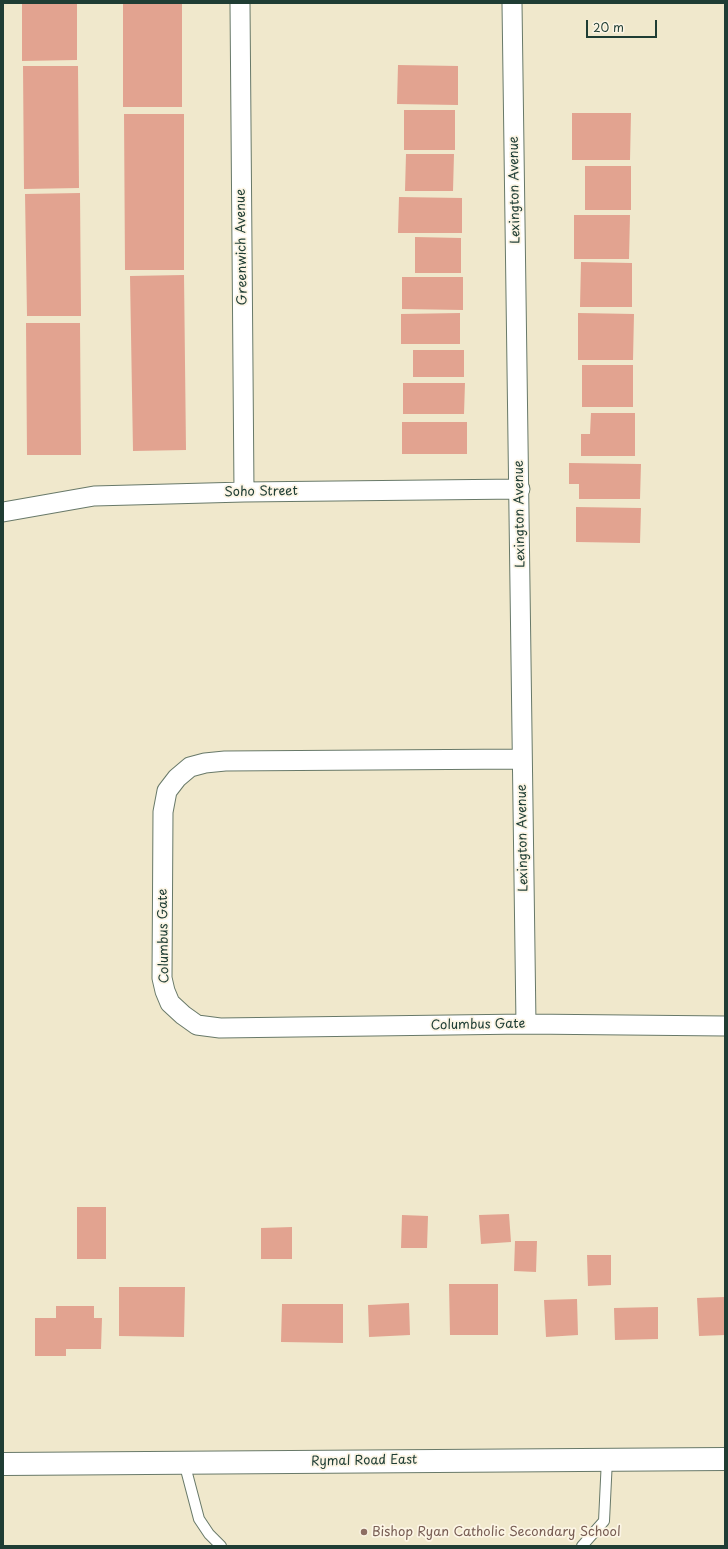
<!DOCTYPE html>
<html>
<head>
<meta charset="utf-8">
<style>
  body { margin:0 }
  #map { position:relative; width:728px; height:1549px; overflow:hidden; background:#f0e8cc; font-family:"Playpen Sans",sans-serif }
  canvas { display:block }
  .frame { position:absolute; inset:0; border:4px solid #1f3d34; pointer-events:none }
  .scale { position:absolute; left:586px; top:20px; width:71px; height:18px; box-sizing:border-box; border:2px solid #1f3d34; border-top:0; padding-left:5px; font-size:12px; line-height:14px; white-space:nowrap; color:#1f3d34; -webkit-text-stroke:3px #fcf5e5; paint-order:stroke }
</style>
</head>
<body>
<div id="map">
<canvas width="728" height="1549"></canvas>
<div class="frame"></div>
<div class="scale">20 m</div>
</div>
<script>
const ctx = document.querySelector('canvas').getContext('2d');
ctx.lineJoin = 'round';
function fillPath(path, color) { ctx.fillStyle = color; ctx.fill(path, 'evenodd'); }
function stroke(path, color, width, dash) { ctx.strokeStyle = color; ctx.lineWidth = width; ctx.lineCap = dash ? 'butt' : 'round'; ctx.setLineDash(dash || []); ctx.stroke(path); }
function label(font, color, halo, rows, align = 'center') {
  ctx.font = font + ' "Playpen Sans",sans-serif'; ctx.lineWidth = 3.5; ctx.setLineDash([]); ctx.textBaseline = 'middle'; ctx.strokeStyle = halo; ctx.fillStyle = color; for (const [text, x, y, turn = 0] of rows) {
    ctx.save(); ctx.translate(x, y); ctx.rotate((+turn || 0) * Math.PI / 180); ctx.textAlign = isNaN(turn) ? turn : align; if (halo) ctx.strokeText(text, 0, 0); ctx.fillText(text, 0, 0); ctx.restore();
  }
}
const building = new Path2D(`
  M22 3H77V60L22 61Z
  M123 3H182V107H123Z
  M398 65 458 66V105L397 104Z
  M23 66H78L79 188 24 189Z
  M404 110H455V150H404Z
  M572 113H631L630 160H572Z
  M124 114H184V270H125Z
  M406 154H454L453 191H405Z
  M585 166H631V210H585Z
  M80 193 81 316H27L25 194Z
  M399 197 462 198V233H398Z
  M574 215H630L629 259H574Z
  M415 237 461 238V273H415Z
  M581 262 632 263V307H580Z
  M184 275 186 450 133 451 130 276Z
  M402 277H463V310L402 309Z
  M460 313V344H401V314Z
  M578 313 634 314 633 360H578Z
  M26 323H80L81 455H27Z
  M413 350H464V377H413Z
  M582 365H633V407H582Z
  M403 383H465L464 414H403Z
  M591 413H635V456H581V434H590Z
  M402 422H467V454H402Z
  M569 463 641 464 640 499H579V484H569Z
  M576 507 641 508 640 543 576 542Z
  M77 1207H106V1259H77Z
  M509 1214 511 1242 481 1244 479 1215Z
  M402 1215 428 1216 427 1248H401Z
  M292 1227V1259H261V1228Z
  M515 1241H537L536 1272 514 1271Z
  M587 1255H611V1285L588 1286Z
  M449 1284H498V1335H450Z
  M119 1287H185L184 1337 119 1336Z
  M725 1297V1335L699 1336 697 1298Z
  M577 1299 578 1335 546 1337 544 1300Z
  M409 1303 410 1335 369 1337 368 1305Z
  M282 1304H343V1343L281 1342Z
  M56 1306H94V1318H102L101 1349H66V1356H35V1318H56Z
  M658 1307V1339L615 1340 614 1308Z`);
const service = new Path2D(`
  M184 1462 199 1519 209 1534 221 1546
  M582 1546 604 1521 607 1459`);
const minor = new Path2D(`
  M240 3 244 492
  M512 3 526 1024
  M3 512 94 496 244 492 520 489
  M522 759 225 761 205 763 190 767 177 778 167 791 163 812 162 978 165 991 170 1003 183 1015 197 1025 220 1028 526 1024 725 1026`);
const secondary = new Path2D(`
  M3 1464 725 1459`);
const markers = [
  [364,1532,4,"#8d6e63"]
];
const streetNames = [
  ["Lexington Avenue",515,190,-91],
  ["Greenwich Avenue",242,247,-91],
  ["Soho Street",261,492,-1],
  ["Lexington Avenue",520,514,-91],
  ["Lexington Avenue",523,838,-91],
  ["Columbus Gate",164,936,-91],
  ["Columbus Gate",478,1025,-1],
  ["Rymal Road East",364,1461,-1]
];
const educationNames = [
  ["Bishop Ryan Catholic Secondary School",372,1532]
];
fillPath(building, '#e2a390');
stroke(service, '#687969', 12);
stroke(minor, '#687969', 21);
stroke(secondary, '#687969', 24);
stroke(service, '#fff', 10);
stroke(minor, '#fff', 19);
stroke(secondary, '#fff', 22);
for (const [x, y, r, color] of markers) { const dot = new Path2D(); dot.arc(x, y, r, 0, 2 * Math.PI); ctx.fillStyle = color; ctx.fill(dot); stroke(dot, '#fcf5e5', 1.5); }
label('13px', '#1f3d34', '#fcf5e5', streetNames);
label('13px', '#785e54', '#fcf5e5', educationNames, 'left');
</script>
</body>
</html>
